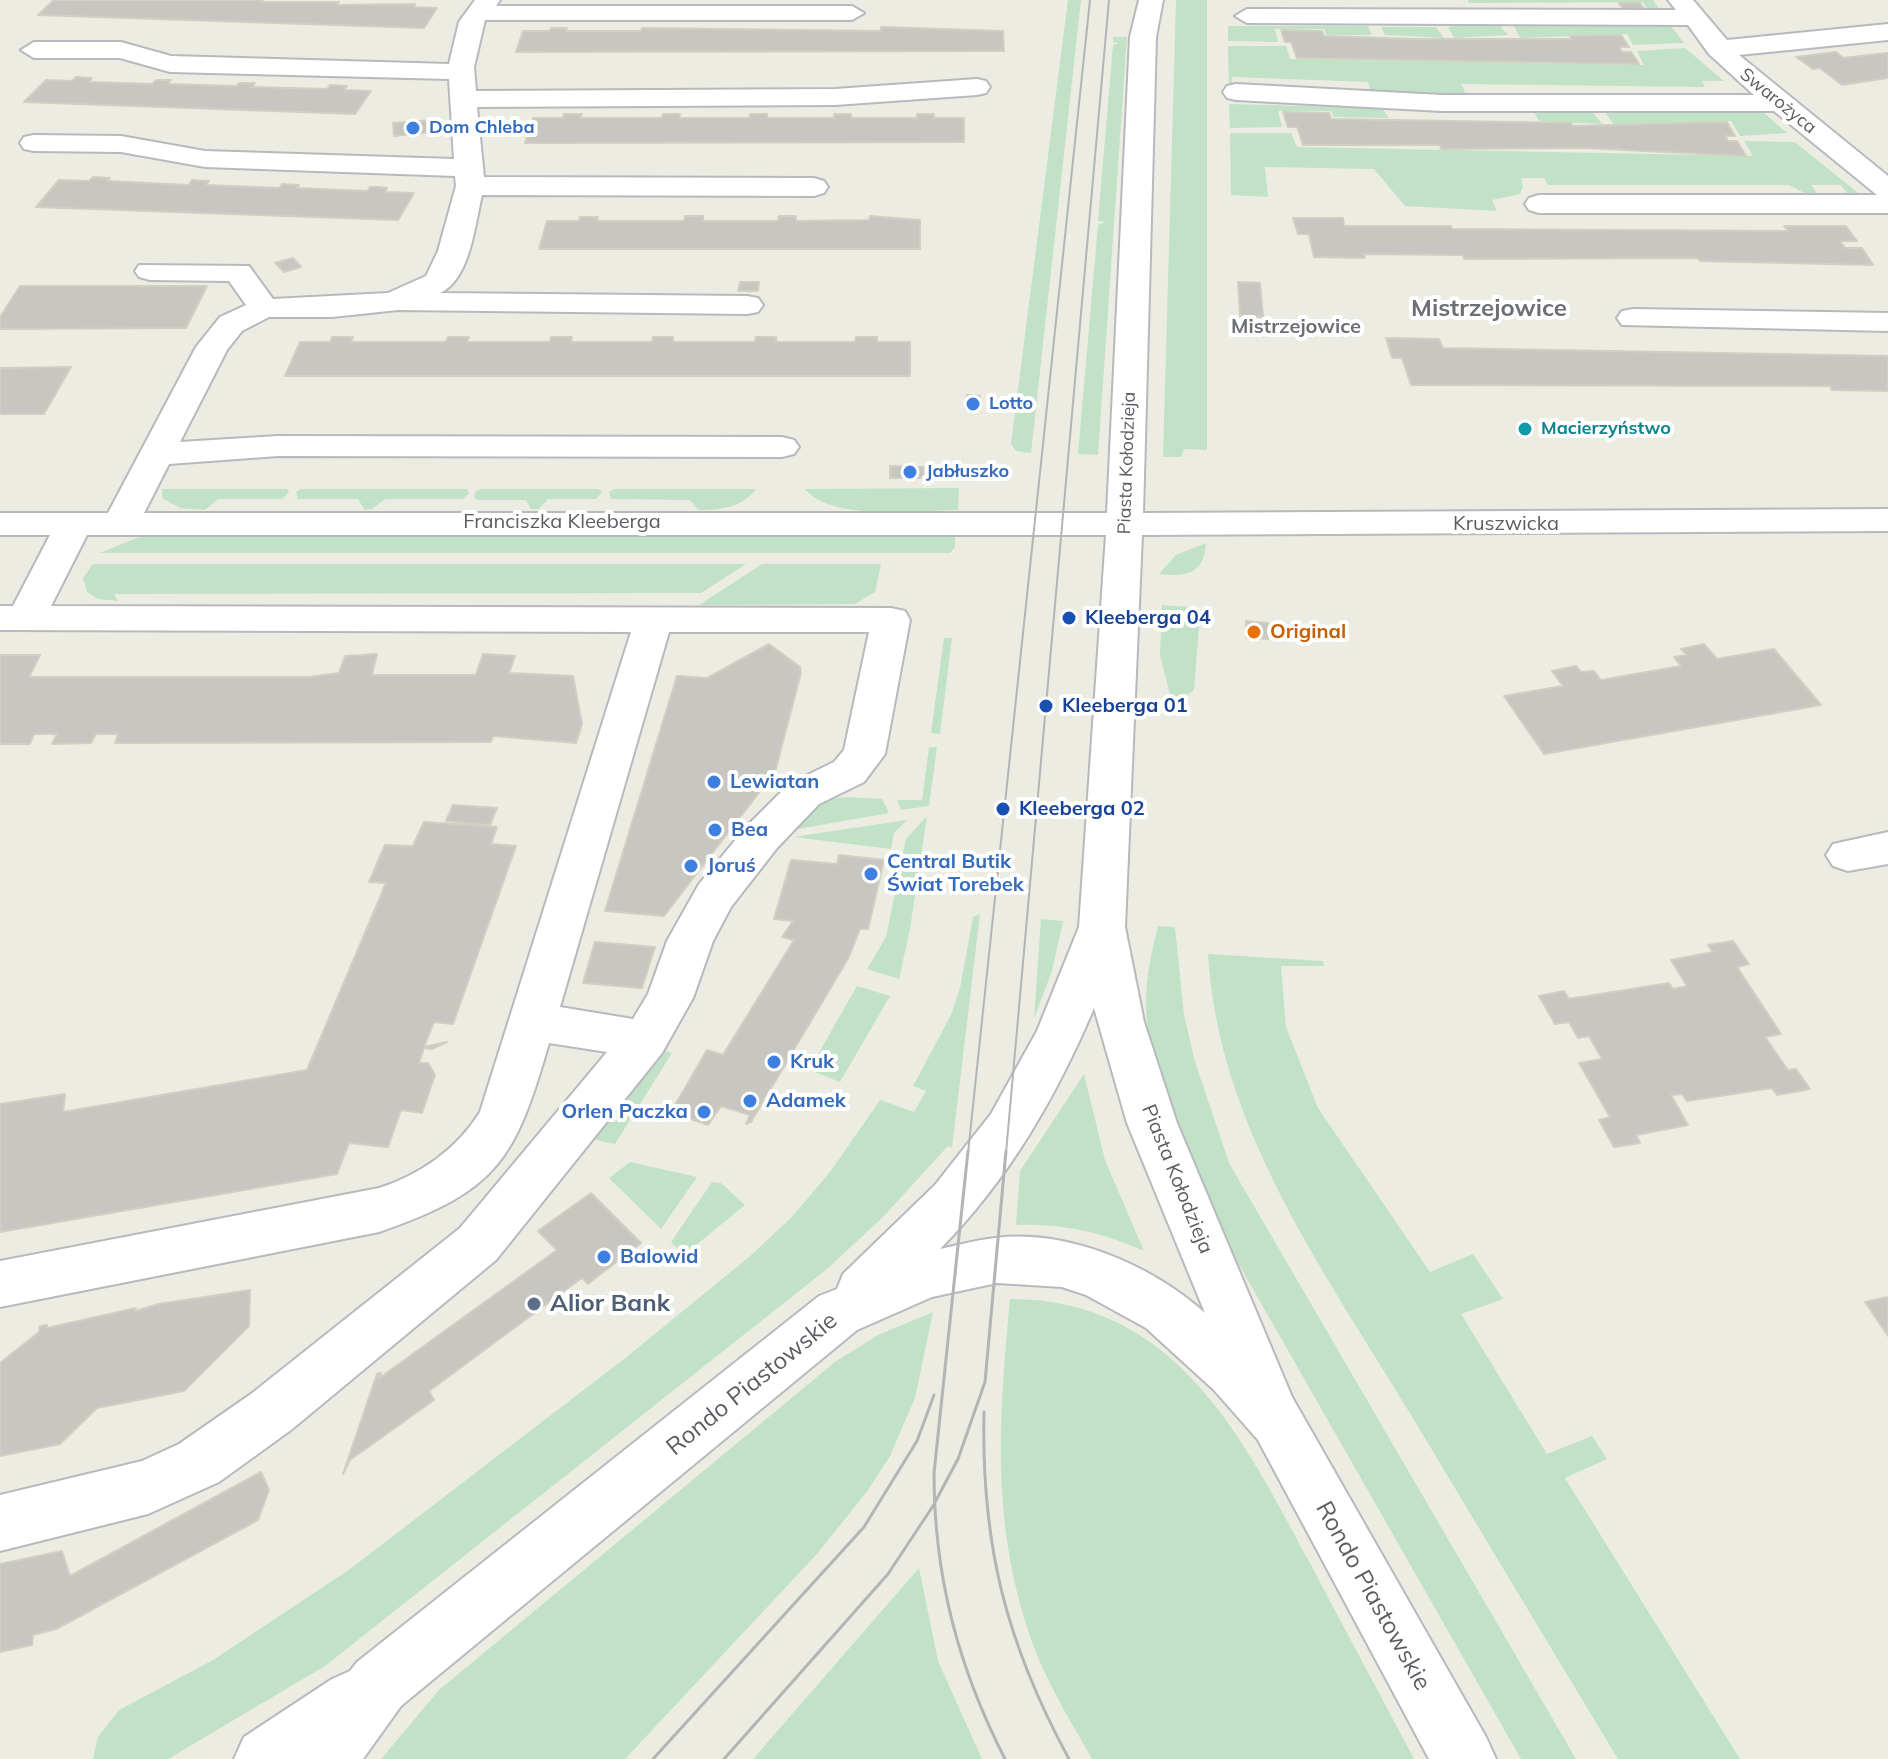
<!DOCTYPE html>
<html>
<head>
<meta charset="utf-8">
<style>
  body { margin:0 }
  canvas { display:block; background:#ecece3 }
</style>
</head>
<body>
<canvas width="1888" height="1759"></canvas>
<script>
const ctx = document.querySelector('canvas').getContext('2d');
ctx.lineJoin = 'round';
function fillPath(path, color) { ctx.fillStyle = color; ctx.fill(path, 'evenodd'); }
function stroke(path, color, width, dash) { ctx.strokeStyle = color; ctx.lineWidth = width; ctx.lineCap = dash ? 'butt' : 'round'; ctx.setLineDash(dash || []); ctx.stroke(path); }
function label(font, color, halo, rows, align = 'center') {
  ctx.font = font + ' Mulish,sans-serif'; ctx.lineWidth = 8; ctx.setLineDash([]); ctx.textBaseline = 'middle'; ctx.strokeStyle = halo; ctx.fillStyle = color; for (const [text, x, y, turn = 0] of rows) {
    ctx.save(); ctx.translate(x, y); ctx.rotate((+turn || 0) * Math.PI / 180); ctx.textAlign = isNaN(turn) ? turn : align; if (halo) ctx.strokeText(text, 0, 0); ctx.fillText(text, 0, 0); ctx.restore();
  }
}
const green = new Path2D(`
  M1068 0H1081L1031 453 1016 451 1011 444Z
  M1176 0H1207V450L1184 449 1181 457H1163Z
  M1468 0H1653L1661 12 1650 13 1643 2 1469 3Z
  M1665 25 1672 27 1684 43 1633 45 1627 34 1520 38 1514 26Z
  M1228 26H1368L1372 35H1326L1324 29H1275L1278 42 1228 41Z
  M1452 26H1500L1508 35 1454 38 1448 27Z
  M1381 27H1436L1444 38 1385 35Z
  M1113 37H1127L1098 455 1078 454 1098 225 1105 222 1098 221 1113 45 1119 43 1113 42Z
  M1228 46H1286L1290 59 1644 65 1637 51 1685 48 1724 81H1702L1705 87 1461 84 1465 92 1458 97 1371 93 1368 82 1232 77 1233 100H1229Z
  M1229 104 1382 108 1389 118 1334 117 1331 111H1278L1282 127 1230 128Z
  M1539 110H1591L1602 124 1539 121 1534 112Z
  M1608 110 1751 111 1764 113 1787 133 1740 136 1731 121 1614 125 1605 112Z
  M1230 133H1291L1297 147 1753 156 1744 141 1795 142 1863 197 1851 198 1841 185H1811L1821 199H1816L1789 185H1548L1544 178H1521L1523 187 1520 194 1492 200 1497 211 1405 206 1374 169 1265 167 1268 197 1231 195Z
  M959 488 958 510C918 510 832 522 805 489Z
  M162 489H287L289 492 282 499H218L205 510 180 508 162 498Z
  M301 489H467L469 493 463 499H385L372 509 365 510 358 499H298L296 492Z
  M481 489H599L602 492 596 499H548L539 509H531L526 500H478L474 497 476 491Z
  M614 489H756C742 508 719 510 698 510L690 500 611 499 609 492Z
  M160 535 955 536V547L950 553H100L136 538Z
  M1206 543C1204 574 1187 577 1159 574L1176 555Z
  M93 564H746L701 593 114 594 118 601 98 599 87 592 83 578Z
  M762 564H881L875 592 855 604 699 605Z
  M1162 605 1189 607 1200 614 1194 690 1173 707 1160 655Z
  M944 638H952L940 734 931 733Z
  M929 747H937L929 806 901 810 897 800H922Z
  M848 797 882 799 889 813 798 829C813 808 822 798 848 797Z
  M927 816 910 929 899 979 867 969 886 937 906 839Z
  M907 820 894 833 891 849 793 837Z
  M980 914 952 1148 948 1146 884 1216 827 1269 325 1666 168 1759H93L98 1737 119 1710 213 1660 350 1569 624 1359 749 1257 791 1218 830 1172 880 1100 914 1112 926 1091 913 1086 951 1015 960 988 973 917Z
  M1041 919 1063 921 1052 971 1034 1019Z
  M1158 926 1175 927 1184 1015 1195 1062 1229 1163 1576 1759H1521L1221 1233C1194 1175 1155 1087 1147 1024 1143 990 1150 958 1158 926Z
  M1208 954 1323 961 1324 966H1281L1286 1027 1318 1108 1430 1272 1473 1254 1503 1299 1461 1314 1547 1454 1592 1436 1607 1459 1565 1478 1740 1759H1618C1548 1643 1478 1527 1408 1410 1322 1268 1218 1125 1208 954Z
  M857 986 890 996 840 1082 809 1070Z
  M659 1049 672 1053 615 1144 591 1139Z
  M1084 1074 1105 1160 1144 1251C1102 1232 1062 1223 1016 1225L1020 1171Z
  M630 1162 697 1177 661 1229 609 1178Z
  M712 1182 721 1183 745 1205 684 1255 671 1242Z
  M1010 1299C1177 1299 1243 1439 1311 1565 1345 1630 1380 1694 1414 1759H1092C1074 1727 1054 1695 1040 1662 990 1540 998 1426 1010 1299Z
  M933 1312 915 1398 890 1456 868 1490 817 1554 625 1759H381L439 1690 835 1362 878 1335Z
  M919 1568 938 1661 982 1759H753Z`);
const building = new Path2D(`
  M54 0H263L261 2H339L337 5 415 4 414 7 437 8 424 28 38 15Z
  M1619 3H1640L1646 12H1626Z
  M881 27 1003 31 1004 51 516 52 523 31H550L551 28H567L566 31H641L642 28 881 31Z
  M1281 30 1322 31 1324 36 1416 39H1571L1570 36 1621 35 1629 47H1619L1622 52H1631L1639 64 1297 58 1291 42H1285Z
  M1836 52 1843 58 1888 53V78L1842 85 1820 68 1813 69 1796 57Z
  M76 77 92 78 89 82 152 84 156 80H171L168 84 236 86 239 83H255L252 87 327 89 330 85 347 86 344 90 371 91 355 114 24 102 46 80 72 81Z
  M1283 112 1329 113 1331 119 1571 123 1573 126 1727 122 1735 136H1725L1728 141H1737L1746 156 1585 148 1441 149 1440 145H1303L1297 127H1288Z
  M564 114H582L580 118H662L663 114H680L679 118H749L750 114H767V118H834V114H851V118H917V114H934V118H964V142L525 143 533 118H563Z
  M433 120V132L394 136 393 123Z
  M93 177 110 178 107 181 189 185 192 180 209 181 206 185 279 188 282 184 299 185 296 188 367 191 370 187H378L387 188 385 192 414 193 398 220 36 207 59 180 89 181Z
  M685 216H703V221H778L779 216H796V221L869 220 870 216 920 220V249H539L547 221H579L580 217H598L597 221H684Z
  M1293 218H1343L1344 226H1451L1452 229 1788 231 1784 226H1846L1857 241H1840L1845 248H1862L1873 265 1700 261 1697 258 1464 259 1463 255 1364 254 1365 258 1314 257 1309 234H1298Z
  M293 258 301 267 284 272 275 263Z
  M740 282H759L758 291H738Z
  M1238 282 1260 283 1263 317 1240 316Z
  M20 286H207L186 328 0 329V317Z
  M332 337H353L351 342H446L448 337H469L467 342H550L551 337H572L571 342H652L653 337H673V342H755L756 337H776V342H855L856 337H877V342H910V376H285L300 342H330Z
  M1386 338 1439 339 1443 348 1888 356V391L1832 390 1830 386 1411 385 1402 358H1392Z
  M71 367 44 414H0V368Z
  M967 395 980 396 978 409H965Z
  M890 466 924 467V478H890Z
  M1246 621 1268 623V639L1246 638Z
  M769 644 800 667 801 673 775 772 664 916 605 911 677 676 707 678Z
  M1704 644 1717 659 1774 649 1821 705 1544 754 1504 696 1563 686 1552 671 1576 666 1581 672 1594 671 1601 680 1681 666 1674 657 1687 655 1681 649Z
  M377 654 372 675H476L483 654 515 656 509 673 573 676 582 724 576 743 493 736 491 742 115 743 118 734H96L91 743 52 744 57 734H34L30 744H0V655H40L29 677H309L339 673 345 656Z
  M453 805 497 808 490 825 446 821Z
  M424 822 497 827 491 844 516 846 453 1024 434 1022 424 1047 447 1042 432 1049 424 1048 419 1063H428L435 1075 422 1113 401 1110 388 1147 349 1143 337 1174 0 1232V1104L65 1094 63 1112 307 1070 386 883 369 882 385 845 413 846Z
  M839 855 884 860 868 929H860L849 957 751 1122 746 1124 750 1115 721 1106 708 1125 671 1112 707 1050 723 1055 794 940 782 937 793 921 774 919 791 860 837 864Z
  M1733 941 1749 964 1737 967 1781 1034 1765 1037 1788 1070 1796 1069 1810 1089 1777 1095 1772 1088 1687 1101 1682 1094 1671 1095 1688 1125 1636 1135 1640 1143 1614 1147 1599 1120 1610 1117 1579 1063 1602 1059 1589 1036 1578 1038 1569 1022 1555 1024 1539 996 1564 991 1569 999 1669 983 1673 989 1687 986 1671 960 1713 952 1708 945Z
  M595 942 655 947 642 988 583 983Z
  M591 1193 641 1243 588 1284 582 1278 571 1286 429 1391 434 1400 350 1460 343 1474 377 1374 381 1373 378 1379 557 1250 538 1231Z
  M250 1290 249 1326 184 1391 97 1408 60 1444 0 1456V1363L39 1332 40 1326 47 1325V1328L136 1308 135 1311 159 1304Z
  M1888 1297V1336L1865 1302Z
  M261 1472 269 1490 258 1520 56 1629 33 1635 32 1645 0 1652V1564L62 1551 70 1576Z`);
const minor = new Path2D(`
  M475 0H500L496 6H852L864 13 852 20H485L474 67 476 91 835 89 977 79 986 81 990 87 986 93 977 95 835 105 477 107 484 177 814 178 824 181 828 187 824 193 814 196 482 195C475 224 470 280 440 293L747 296 758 298 763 305 758 312 747 314 398 310 332 317H269L242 331 227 350 180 442 278 436 782 437 794 440 799 447 794 454 782 457 278 456 169 464 144 513H1107L1130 37 1139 0H1163L1156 37 1143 513 1888 509V531L1142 535 1125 927 1144 1022 1177 1123 1292 1397 1486 1737 1496 1759H1429L1258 1440 1214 1390 1146 1328 1086 1295 1062 1287 997 1283 932 1297 857 1330 401 1706 363 1759H234L244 1737 332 1679 350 1671 357 1662 819 1296 837 1289 843 1274 935 1185 991 1114 1037 1031 1079 927 1106 535H87L51 606 891 608 905 611 910 620 885 754 864 782 819 804 777 848 731 907 713 941 693 998 662 1053 496 1260 291 1430 219 1482 148 1514 0 1551V1495L142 1461 179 1444 251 1394 460 1228 607 1052 549 1043C515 1160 498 1191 379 1232L0 1307V1261L379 1188C420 1175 457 1149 480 1112L631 632 0 630V606H13L50 535H0V513H108L196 347 220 317 246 305 229 281 150 280 139 277 135 271 139 265 249 266 273 299 388 293 426 276 438 251 456 186 455 176 205 167 121 152 34 151 24 149 20 143 24 137 34 135 121 136 205 151 454 159 449 79 170 72 120 58H34L21 50 34 42H121L171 56 449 64 459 22ZM669 632H869L844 750 834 762 789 784 747 826 699 884 667 941 648 994 633 1019 560 1007ZM1094 1008 1127 1123 1205 1313C1151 1265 1068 1229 995 1238 977 1240 958 1245 940 1249 1009 1179 1056 1097 1094 1008Z
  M1668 0H1693L1727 40 1888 24V40L1739 55 1888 176V213H1539L1529 210 1525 204 1529 198 1539 195H1877L1774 111H1442L1236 100 1227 98 1223 92 1227 86 1236 84 1442 95H1754L1709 54 1688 25 1247 23 1235 16 1247 9 1676 10Z
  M1633 309 1888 313V331L1622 325 1617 318 1622 311Z
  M1888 832V864L1848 871 1833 866 1826 855 1833 844Z`);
const tramFar1 = new Path2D(`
  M968 1153 1090 0
  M1006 1153 1109 0`);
const tram = new Path2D(`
  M968 1151 934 1473C934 1576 958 1667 1005 1759
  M984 1412C981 1544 1006 1643 1069 1759
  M653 1759 864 1527 917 1441 934 1395
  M724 1759 888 1574 933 1506 958 1459 985 1382 1006 1151`);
const markers = [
  [413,128,8,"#3f7fe0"],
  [973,404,8,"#3f7fe0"],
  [1525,429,8,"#0f9aa8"],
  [910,472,8,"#3f7fe0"],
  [1069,618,8,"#1a4fb4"],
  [1254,632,8,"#e8710a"],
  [1046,706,8,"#1a4fb4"],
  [714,782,8,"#3f7fe0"],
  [1003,809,8,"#1a4fb4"],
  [715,830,8,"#3f7fe0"],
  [691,866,8,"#3f7fe0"],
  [871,874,8,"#3f7fe0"],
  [774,1062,8,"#3f7fe0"],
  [750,1101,8,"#3f7fe0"],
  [704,1112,8,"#3f7fe0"],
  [604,1257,8,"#3f7fe0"],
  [534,1304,8,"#5c6f8a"]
];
const farStreetnames = [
  ["Swarożyca",1778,101,39],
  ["Piasta Kołodzieja",1127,463,-88]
];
const farShopnames = [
  ["Dom Chleba",429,128],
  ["Lotto",989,404],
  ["Jabłuszko",926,472]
];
const farCulturenames = [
  ["Macierzyństwo",1541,429]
];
const farQuarternames = [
  ["Mistrzejowice",1296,327]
];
const streetNames = [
  ["Franciszka Kleeberga",562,522],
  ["Kruszwicka",1506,524],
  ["Piasta Kołodzieja",1177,1179,68]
];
const transitNames = [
  ["Kleeberga 04",1085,618],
  ["Kleeberga 01",1062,706],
  ["Kleeberga 02",1019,809]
];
const foodNames = [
  ["Original",1270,632]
];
const shopNames = [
  ["Lewiatan",730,782],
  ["Bea",731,830],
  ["Central Butik",887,862],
  ["Świat Torebek",887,885],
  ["Joruś",707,866],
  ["Kruk",790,1062],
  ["Adamek",766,1101],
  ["Orlen Paczka",688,1112,"right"],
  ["Balowid",620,1257]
];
const farDistrictnames = [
  ["Mistrzejowice",1489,309]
];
const nearServicenames = [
  ["Alior Bank",550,1304]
];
const nearStreetnames = [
  ["Rondo Piastowskie",752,1384,-39],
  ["Rondo Piastowskie",1373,1596,61]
];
fillPath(green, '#c2e2c7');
fillPath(building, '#c8c6c0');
stroke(building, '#d1cfc2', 2);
stroke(minor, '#b8b9be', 4);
fillPath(minor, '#fff');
stroke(tramFar1, '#b3b4b4', 2);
stroke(tram, '#b3b4b4', 3);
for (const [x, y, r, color] of markers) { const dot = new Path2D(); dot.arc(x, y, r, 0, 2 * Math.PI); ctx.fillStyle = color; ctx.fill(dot); stroke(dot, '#fff', 3); }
label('18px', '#5b5d62', '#fff', farStreetnames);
label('bold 18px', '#366cbe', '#fff', farShopnames, 'left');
label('bold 18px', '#0d838f', '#fff', farCulturenames, 'left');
label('bold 20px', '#6c6f74', '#fff', farQuarternames);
label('20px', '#5b5d62', '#fff', streetNames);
label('bold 20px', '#164399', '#fff', transitNames, 'left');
label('bold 20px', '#c56008', '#fff', foodNames, 'left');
label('bold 20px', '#366cbe', '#fff', shopNames, 'left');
label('bold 24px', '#6c6f74', '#fff', farDistrictnames);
label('bold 24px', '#4e5e75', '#fff', nearServicenames, 'left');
label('24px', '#5b5d62', '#fff', nearStreetnames);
</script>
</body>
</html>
